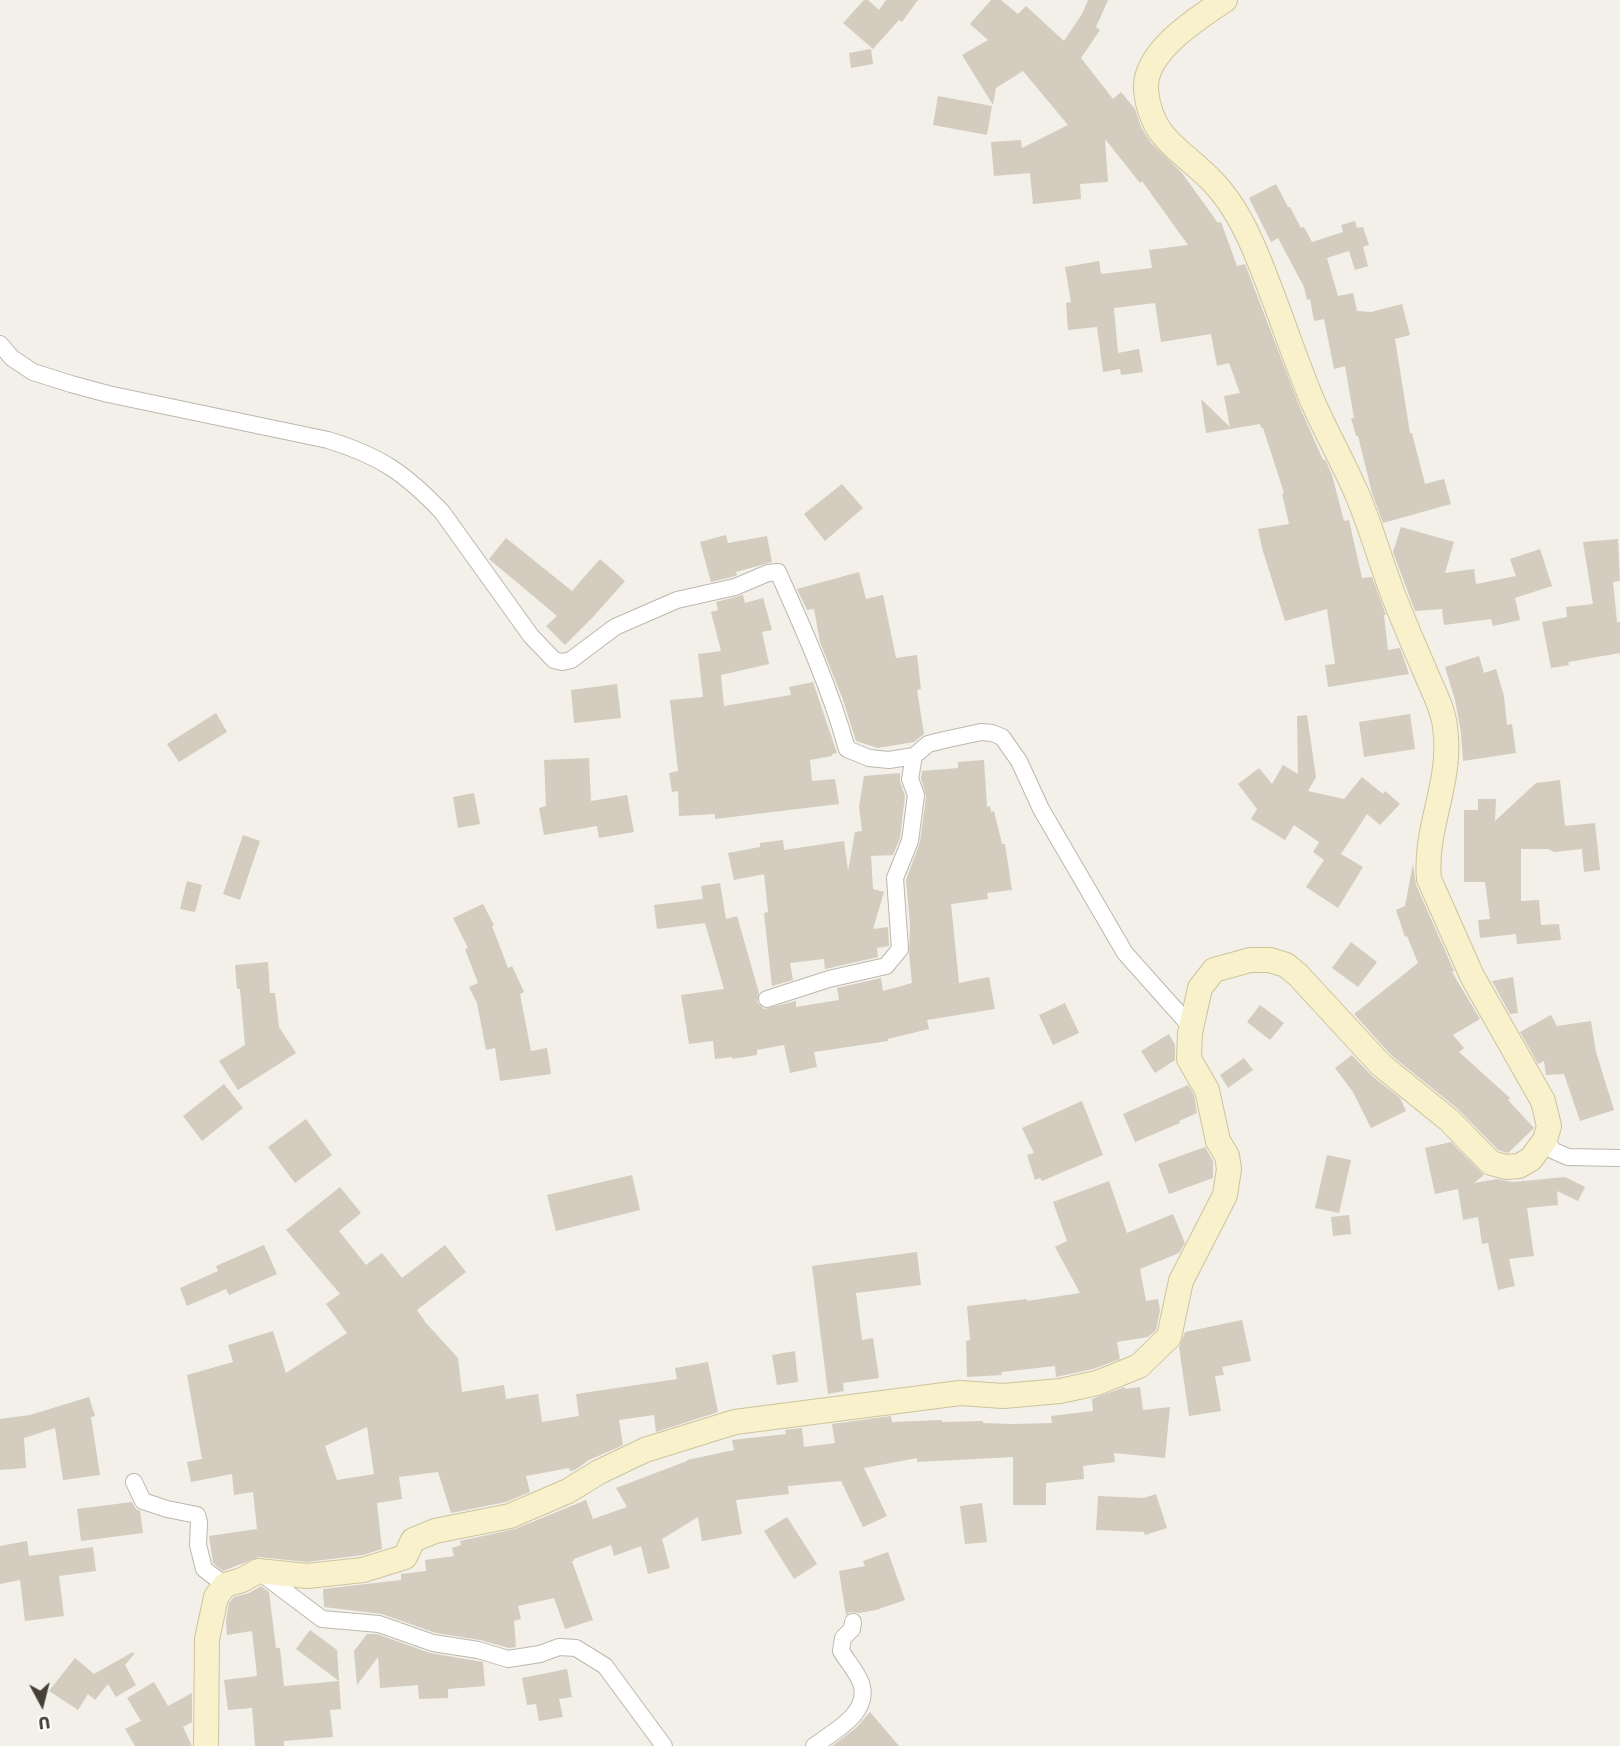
<!DOCTYPE html>
<html>
<head>
<meta charset="utf-8">
<style>
  body { margin:0 }
  #map { position:relative; width:1620px; height:1746px; overflow:hidden; background:#f2f0e8; font-family:Rubik,sans-serif }
  canvas { display:block }
  .north { position:absolute; left:12px; top:1674px; width:60px; height:60px; -webkit-text-stroke:4px #fff; paint-order:stroke; rotate:173deg; font-size:16px; font-weight:700; line-height:24px; text-align:center; color:#454138 }
  .north::after { content:''; display:block; margin:auto; width:21px; height:27px; background:#454138; clip-path:polygon(50% 0,100% 100%,50% 72%,0 100%) }
</style>
</head>
<body>
<div id="map">
<canvas width="1620" height="1746"></canvas>
<div class="north">U</div>
</div>
<script>
const ctx = document.querySelector('canvas').getContext('2d');
ctx.lineJoin = 'round';
function fillPath(path, color) { ctx.fillStyle = color; ctx.fill(path, 'evenodd'); }
function stroke(path, color, width, dash) { ctx.strokeStyle = color; ctx.lineWidth = width; ctx.lineCap = dash ? 'butt' : 'round'; ctx.setLineDash(dash || []); ctx.stroke(path); }
const building = new Path2D(`
  M864 0H868L879 10 886 0H918L902 22 899 20 873 49 843 23Z
  M991 0H1001L1018 14 1026 6 1064 41 1082 14 1088 0H1108L1096 27 1100 30 1081 58 1113 99 1121 92 1135 109 1141 127 1151 143 1182 173 1218 223 1221 222 1237 266 1245 264 1299 405 1323 460 1325 459 1332 475 1344 521 1349 520 1362 578 1372 577 1386 615H1384L1388 650 1400 648 1409 674 1328 687 1325 665 1335 664 1327 609 1285 621 1262 548 1258 529 1289 524 1282 494 1284 493 1263 428H1261L1260 424 1206 433 1201 399 1230 427 1224 396 1240 393 1229 363 1217 366 1211 334 1161 342 1155 303 1114 308 1118 353 1139 349 1143 372 1121 375 1120 369 1103 372 1097 327 1068 330 1066 303 1071 302 1065 267 1099 261 1101 274 1152 268 1149 250 1188 245 1142 181 1140 183 1105 139 1108 182 1080 184 1081 199 1033 204 1030 173 994 176 991 142 1021 140 1022 148 1068 125 1023 71 996 88 993 105 962 55 988 40 970 24Z
  M871 49 873 64 851 68 849 53Z
  M938 96 992 106 987 135 933 125Z
  M1276 184 1288 207H1290L1301 228 1304 227 1312 242 1343 232 1341 225 1355 221 1357 228 1363 227 1369 245 1363 247 1368 266 1355 270 1349 251 1327 258 1338 296 1353 293 1357 311 1371 312 1402 304 1410 335 1395 339 1410 433H1412L1425 484 1444 479 1451 504 1383 523 1372 493 1358 436H1356L1351 418H1354L1345 366 1334 369 1324 319 1314 321 1310 299 1307 300 1304 287 1278 238 1271 242 1249 198Z
  M842 484 863 508 825 541 804 514Z
  M1401 527 1454 542 1445 573 1474 569 1476 584 1516 576 1510 559 1540 549 1552 586 1515 598 1520 620 1493 626 1491 619 1444 625 1442 609 1415 611 1393 552Z
  M726 535 728 543 767 536 772 562 736 572 737 575 732 577 711 582 700 542Z
  M506 538 572 591 600 559 625 581 594 616 565 645 546 626 557 616 489 559Z
  M1618 539 1620 581 1613 582 1617 622H1620V653L1568 662 1569 665 1551 668 1542 622 1567 617 1566 607 1593 604 1583 542Z
  M859 572 866 599 883 595 896 658 917 655 921 689 917 690 924 734 914 742 878 748 856 741 843 700 820 642 814 609 807 610 797 589Z
  M743 595 745 603 763 598 772 630 762 632 769 664 721 675 724 706 791 695 789 687 813 682 837 753 832 754V756L810 760 812 781 835 779 839 804 715 819V814L679 816 678 791 672 792 669 773 678 771 670 700 703 697 698 654 721 651 711 612 718 610 716 602Z
  M1479 656 1484 673 1496 669 1504 696 1507 725 1512 724 1516 753 1463 761 1461 733 1455 700 1445 667Z
  M617 684 621 718 574 723 571 690Z
  M216 713 227 732 179 762 167 744Z
  M1410 714 1415 749 1364 757 1359 722Z
  M1307 715 1316 777 1308 791 1344 799 1362 777 1383 794 1385 791 1400 804 1380 825 1367 814 1341 854 1363 867 1338 908 1306 887 1324 860 1313 852 1319 842 1294 825 1285 840 1251 819 1257 809 1238 784 1259 768 1272 784 1283 765 1298 774 1297 716Z
  M589 758 591 801 627 795 634 832 599 838 597 826 544 835 539 808 546 806 544 760Z
  M984 760 987 807 990 806 991 812 994 811 1002 844H1005L1012 890 987 893 988 899 951 904 959 983 989 977 995 1009 927 1020 929 1029 888 1039V1041L814 1052 817 1067 790 1073 784 1045 757 1050V1055L732 1059V1057L715 1059 713 1041 689 1044 681 995 724 989 705 923 657 929 654 905 703 899 701 886 720 883 726 919 737 916 759 993 757 1002 764 1009 796 1001V1007L839 1000 837 988 881 978 883 991 912 983 909 954 910 924 906 880 920 842 926 796 921 778 922 771 958 768V762Z
  M900 773V782L905 796 900 838 893 855 871 856 873 889 884 892 873 929 888 927 889 946 877 948 878 957 825 969 824 959 790 963 793 980 772 986 764 913 768 912 764 874 734 880 728 853 760 847V843L783 840 784 850 844 841 848 871 855 832 862 831 859 807 864 776Z
  M1560 780 1565 826 1595 823 1600 870 1584 872 1582 849 1554 852 1548 849H1521V901L1539 900 1541 925 1559 924 1561 940 1517 944 1516 934 1480 938 1478 920 1490 919 1485 882H1464V810H1478V799H1496L1495 821 1536 783Z
  M474 793 480 824 458 828 453 797Z
  M243 835 260 841 240 900 223 894Z
  M1413 864 1416 885 1454 971 1452 972 1480 1019 1453 1035 1464 1048 1459 1052 1510 1098 1508 1100 1534 1128 1508 1153 1498 1150 1458 1109 1391 1055 1354 1014 1418 963 1407 936 1405 937 1396 910 1405 906Z
  M187 881 202 885 195 912 180 909Z
  M483 904 494 925 492 926 508 968 512 966 524 992 520 994 531 1051 547 1048 551 1074 500 1081 495 1048 486 1050 477 1003 469 987 478 983 465 949 468 948 453 918Z
  M1351 942 1377 962 1358 987 1332 968Z
  M268 962 270 993H275L279 1027 296 1053 238 1090 219 1061 245 1045 240 989H237L235 965Z
  M1513 977 1518 1013 1510 1014 1492 981Z
  M1065 1003 1079 1033 1053 1045 1039 1015Z
  M1260 1005 1284 1023 1270 1040 1247 1022Z
  M1551 1015 1557 1026 1591 1021 1596 1052 1614 1110 1580 1121 1564 1074 1546 1075 1544 1061 1538 1064 1520 1032Z
  M1169 1034 1175 1045V1060L1155 1073 1141 1051Z
  M1352 1055 1372 1076 1400 1098 1406 1111 1371 1128 1353 1092 1335 1068Z
  M1244 1058 1253 1070 1228 1088 1220 1075Z
  M224 1084 243 1108 202 1141 183 1116Z
  M1188 1085 1194 1095 1197 1113 1179 1121 1180 1123 1135 1142 1123 1114Z
  M1082 1101 1103 1155 1042 1181 1040 1178 1035 1180 1027 1155 1034 1153 1022 1128Z
  M306 1119 332 1155 295 1183 268 1147Z
  M1451 1142 1484 1175 1474 1183 1497 1179 1513 1182 1565 1177 1585 1187 1578 1201 1557 1191 1558 1205 1527 1208 1534 1256 1509 1259 1515 1286 1498 1290 1488 1243 1482 1244 1478 1217 1463 1220 1458 1189 1435 1194 1425 1148Z
  M1205 1147 1213 1161V1178L1169 1194 1158 1164Z
  M1327 1155 1351 1160 1339 1213 1315 1208Z
  M632 1175 640 1210 556 1231 547 1195Z
  M1109 1181 1127 1233 1173 1214 1185 1243 1179 1253 1140 1269 1146 1301 1158 1299 1160 1310 1156 1330 1148 1337 1117 1342 1120 1359 1093 1369 1056 1377 1055 1366 1001 1372 1002 1375 967 1377 966 1341 970 1340 967 1306 1027 1299V1301L1080 1293 1055 1247 1067 1241 1053 1202Z
  M340 1187 361 1213 339 1231 366 1265 382 1253 402 1278 445 1245 466 1272 417 1310 426 1323 458 1358 462 1392 504 1385 506 1399 538 1394 542 1422 579 1416 576 1394 677 1379 675 1368 708 1362 718 1412 656 1432 654 1415 619 1420 623 1445 589 1460 575 1470 570 1471 569 1468 526 1476 530 1492 506 1502 451 1513 438 1472 399 1477 402 1499 377 1503 382 1549 363 1555 307 1562 259 1557 223 1571 213 1563 209 1536 257 1529 253 1492 234 1495 232 1474 191 1482 187 1462 202 1459 187 1375 233 1362 228 1345 273 1331 286 1373 347 1333 326 1304 340 1294 286 1230ZM367 1427 374 1474 337 1480 325 1446Z
  M1349 1215 1351 1234 1333 1236 1331 1217Z
  M264 1245 277 1274 229 1295 226 1289 187 1306 180 1288 218 1271 216 1266Z
  M917 1252 921 1285 856 1293 862 1340 873 1338 879 1378 843 1383 844 1391 828 1394 812 1266Z
  M1242 1320 1251 1361 1222 1367 1224 1375 1215 1376 1221 1411 1189 1416 1179 1347 1185 1332Z
  M795 1351 798 1382 777 1385 772 1355Z
  M1125 1387V1389L1140 1387 1143 1410 1170 1407 1165 1458 1114 1453 1115 1462 1083 1466 1084 1479 1046 1483V1505H1013V1457L917 1462V1458L864 1468 887 1516 863 1527 841 1481 788 1486 789 1494 736 1500 742 1534 702 1541 698 1517 662 1539 670 1568 648 1574 641 1546 614 1556 611 1545 574 1559V1561H572L593 1620 565 1629 554 1598 518 1606 521 1619 514 1621 516 1647 509 1648 480 1640 436 1633 382 1614 324 1607 323 1589 401 1580V1574L426 1571 425 1560 454 1556 452 1548 461 1545 460 1541 515 1529 586 1500 593 1519 627 1507 616 1488 687 1461V1460L734 1450 732 1440 786 1434 785 1430 802 1428 804 1447 835 1443 832 1424 891 1416 892 1422 942 1420V1422L983 1421V1423L1012 1424 1052 1423 1051 1416 1093 1411 1092 1399Z
  M89 1397 95 1416 91 1417 100 1475 63 1480 55 1428 24 1438 26 1468 0 1470V1419L30 1415Z
  M1156 1494 1167 1528 1145 1535 1144 1532 1096 1530 1098 1496 1144 1498Z
  M132 1502 136 1509 140 1511 143 1533 81 1541 77 1509Z
  M982 1503 987 1542 965 1544 960 1506Z
  M787 1517 817 1564 794 1579 764 1531Z
  M27 1541 29 1556 93 1547 96 1571 59 1576 64 1616 25 1621 20 1580 0 1584V1546Z
  M888 1552 905 1600 876 1610 859 1613 850 1612 846 1615 839 1571 865 1566 863 1561Z
  M261 1586 269 1592 276 1648H280L284 1686 339 1681 296 1649 310 1630 337 1650 341 1709 330 1710 333 1737 284 1741V1746H255L252 1708 228 1710 224 1680 257 1676 252 1631 227 1635 226 1620 229 1603 234 1597 249 1593Z
  M367 1634H377L430 1653 483 1662 485 1686 448 1689V1698L419 1699 418 1685 380 1688 378 1657 357 1685 354 1651Z
  M133 1652 134 1654 125 1665 136 1685 116 1697 108 1684 95 1700 88 1694 78 1710 49 1691 75 1658 94 1674Z
  M567 1669 572 1697 559 1699 563 1717 539 1721 536 1704 527 1705 522 1678Z
  M154 1682 168 1706 192 1693V1722L183 1727 192 1746H135L125 1729 141 1721 127 1698Z
  M870 1712 899 1746H832L856 1728Z`);
const street = new Path2D(`
  M0 344 12 358 33 372 71 384 108 394 328 440C380 456 405 473 442 512L531 636 554 660 562 662 571 660 615 627 677 600 735 587 768 573 778 572C804 630 830 688 847 749L869 758 889 760 914 756 928 744 944 740 981 732 992 733 1002 737 1019 761 1041 809 1125 953 1191 1027
  M767 999 829 979 886 966 900 949 895 878 910 841 916 795 910 779 914 756
  M1545 1140 1554 1151 1568 1157 1620 1158
  M134 1482 143 1501 167 1509 197 1515 199 1522 198 1545 204 1569 225 1585
  M261 1573 322 1619 379 1624 433 1643 478 1650 508 1659 540 1654 559 1647 576 1648 605 1666 664 1746
  M814 1746C834 1731 871 1713 861 1683 857 1672 847 1661 841 1651L843 1638 852 1629 853 1622`);
const secondary = new Path2D(`
  M206 1746 207 1639 216 1597 225 1585 242 1580 258 1571 307 1576 363 1570 405 1557 413 1540 435 1531 510 1516 568 1491 599 1472 645 1450 735 1422 960 1393 1003 1396 1060 1391 1097 1383 1139 1366 1169 1337 1181 1281 1225 1195 1229 1169 1227 1156 1218 1141 1207 1090 1189 1059 1190 1033 1200 988 1214 970 1250 960H1270L1286 965 1298 975 1381 1065 1449 1120 1491 1163 1506 1167 1519 1166 1531 1159 1545 1140 1549 1126 1543 1101 1472 976 1429 879C1424 827 1453 782 1445 727 1443 707 1432 689 1425 671 1414 646 1404 622 1394 597 1381 563 1371 527 1357 494 1343 462 1326 432 1312 400 1291 349 1275 297 1253 246 1243 223 1232 202 1214 183 1184 150 1151 142 1146 90 1143 52 1198 18 1225 0`);
fillPath(building, '#d3ccbf');
stroke(street, '#bdb8ac', 18);
stroke(secondary, '#cdc49c', 26);
stroke(street, '#fff', 16);
stroke(secondary, '#f9f1cc', 24);
</script>
</body>
</html>
